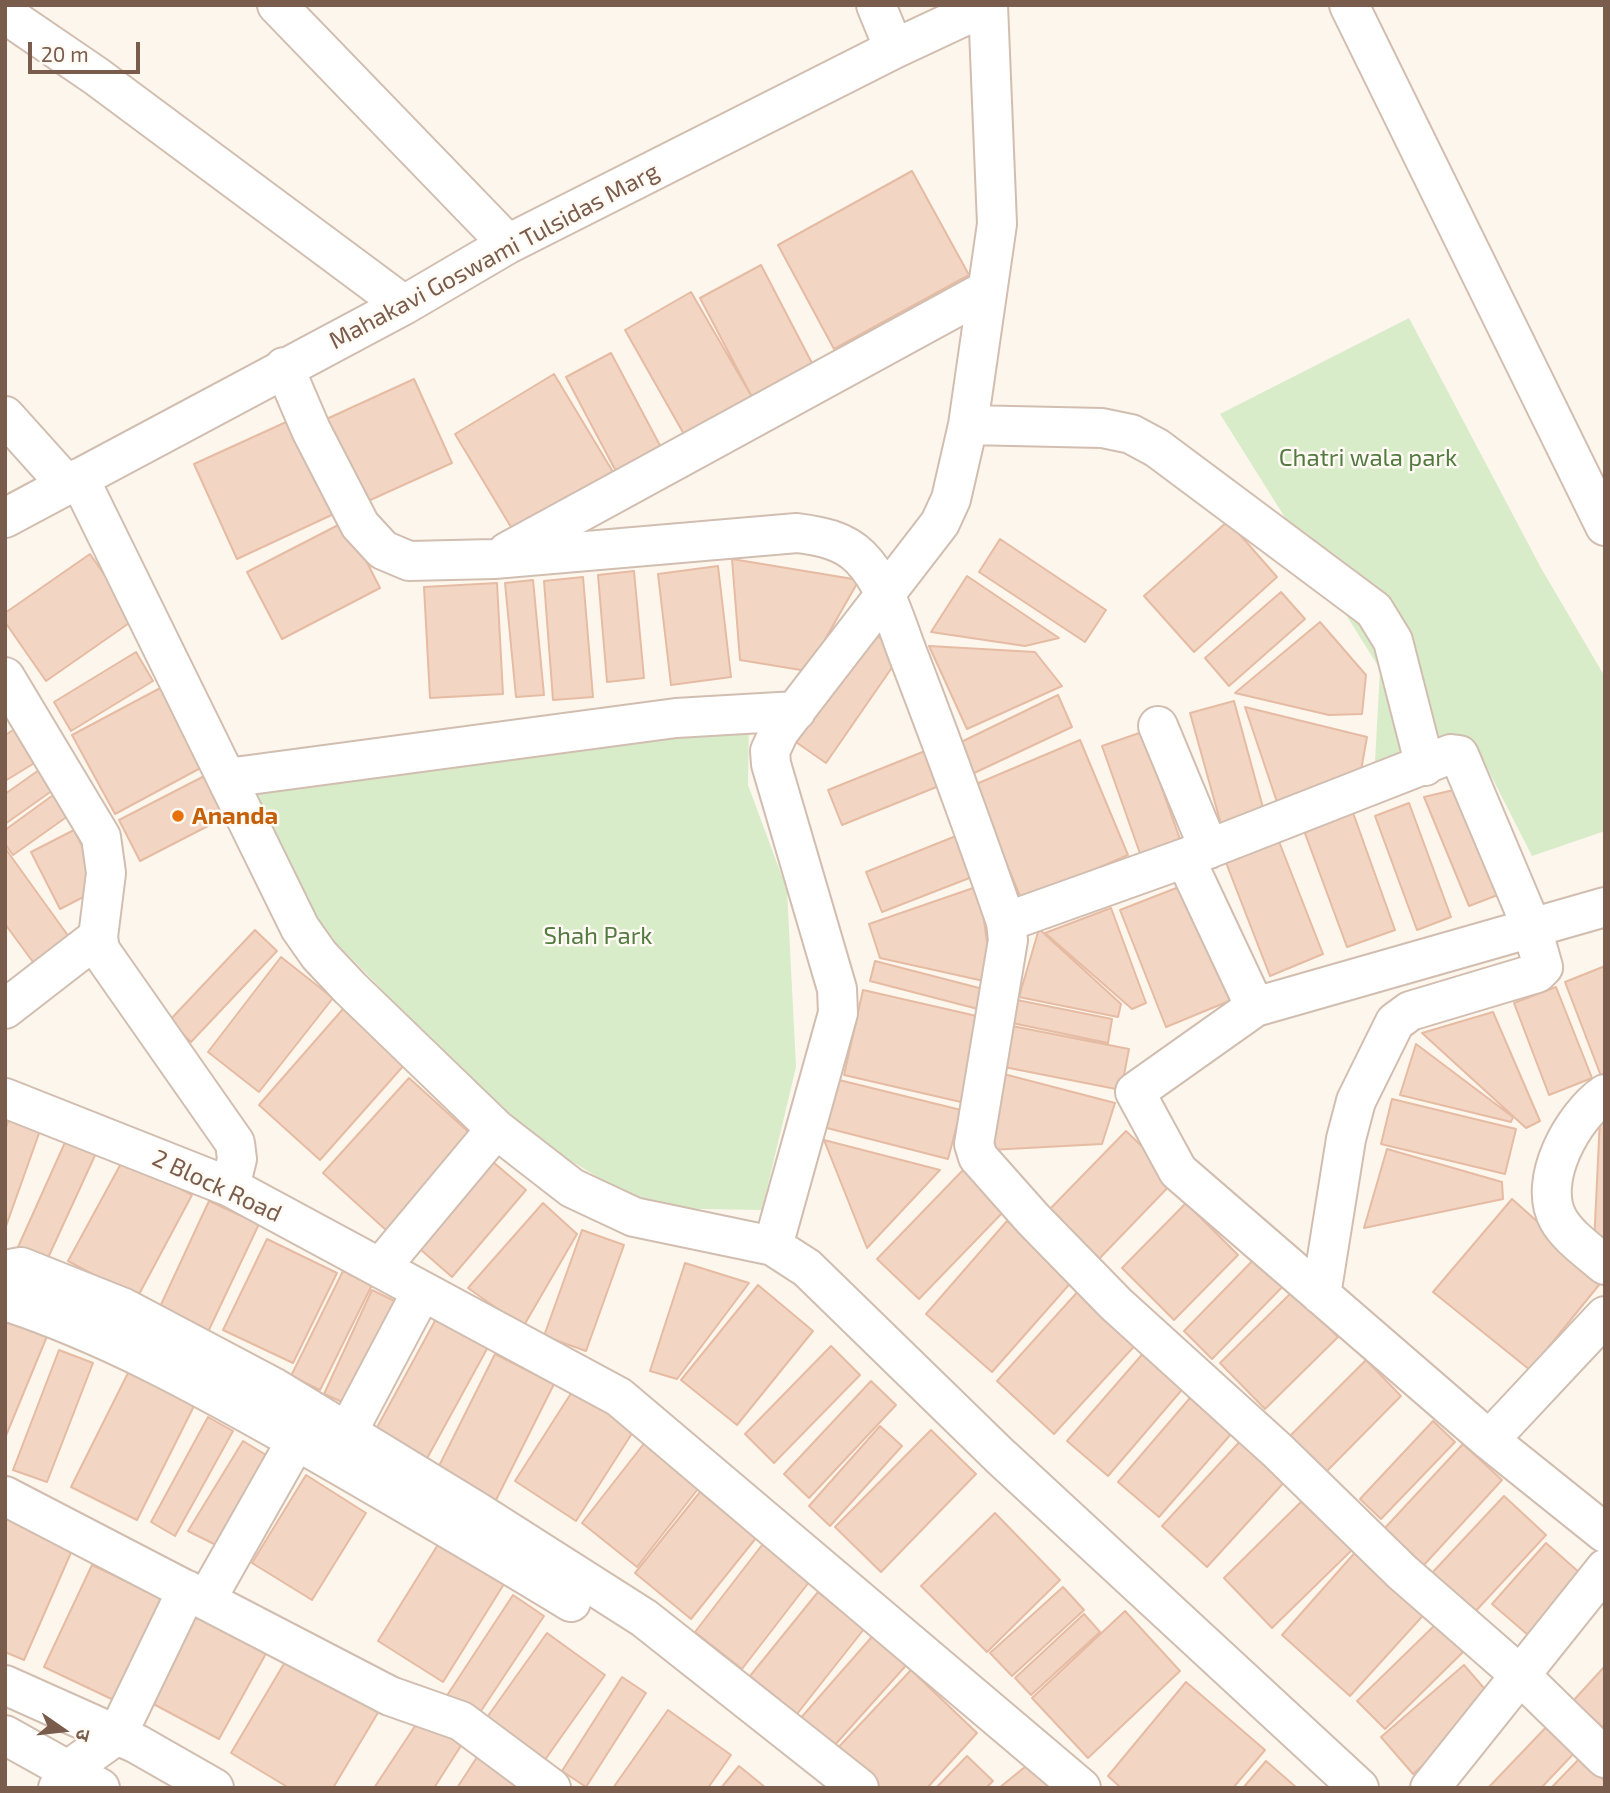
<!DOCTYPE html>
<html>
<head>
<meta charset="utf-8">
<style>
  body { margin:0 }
  #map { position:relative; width:1610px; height:1793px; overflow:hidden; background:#fdf6ec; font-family:"Exo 2","Noto Sans Devanagari",sans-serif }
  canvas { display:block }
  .frame { position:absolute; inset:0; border:7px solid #7a5c4d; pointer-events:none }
  .north { position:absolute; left:28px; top:1695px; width:70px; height:70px; -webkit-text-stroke:5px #fffaf3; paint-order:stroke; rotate:104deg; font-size:19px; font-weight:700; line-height:28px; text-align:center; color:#7a5c4d }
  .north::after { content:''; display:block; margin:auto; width:24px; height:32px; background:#7a5c4d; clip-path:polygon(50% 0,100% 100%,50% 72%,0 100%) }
  .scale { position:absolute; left:28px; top:42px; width:112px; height:32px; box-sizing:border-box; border:4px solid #7a5c4d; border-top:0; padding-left:9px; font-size:21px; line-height:24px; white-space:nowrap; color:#7a5c4d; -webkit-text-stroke:5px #fffaf3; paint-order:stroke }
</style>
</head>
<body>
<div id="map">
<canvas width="1610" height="1793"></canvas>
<div class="frame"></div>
<div class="north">उ</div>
<div class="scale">20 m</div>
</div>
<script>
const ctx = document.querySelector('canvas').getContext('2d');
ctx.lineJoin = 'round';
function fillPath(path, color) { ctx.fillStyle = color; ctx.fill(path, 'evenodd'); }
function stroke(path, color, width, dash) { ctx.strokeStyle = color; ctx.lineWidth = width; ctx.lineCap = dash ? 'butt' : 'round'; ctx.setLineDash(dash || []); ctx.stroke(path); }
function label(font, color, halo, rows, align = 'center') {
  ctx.font = font + ' "Exo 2",sans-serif'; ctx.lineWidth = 5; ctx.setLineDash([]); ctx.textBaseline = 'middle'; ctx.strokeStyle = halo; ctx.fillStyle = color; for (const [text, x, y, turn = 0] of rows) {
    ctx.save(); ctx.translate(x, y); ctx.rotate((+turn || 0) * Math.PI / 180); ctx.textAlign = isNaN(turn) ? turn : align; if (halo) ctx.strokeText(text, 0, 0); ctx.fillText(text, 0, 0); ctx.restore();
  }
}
const green = new Path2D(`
  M1409 318 1541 568 1605 677V831L1532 856 1480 754 1374 780 1380 669 1220 414Z
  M749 725 748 785 787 890 796 1067 762 1210 649 1208 518 1129 316 922 248 777Z`);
const building = new Path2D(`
  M912 171 969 275 834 349 778 245Z
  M761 265 813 365 752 397 700 298Z
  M691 292 752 397 685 436 625 330Z
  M611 353 664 453 619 477 566 377Z
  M554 374 613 472 514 532 455 434Z
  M414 379 452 463 357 506 320 422Z
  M295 418 338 512 237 559 194 464Z
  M346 521 380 588 282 639 247 572Z
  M1228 521 1277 577 1194 652 1144 596Z
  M1000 539 1106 610 1085 642 979 572Z
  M90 554 135 619 46 681 5 622V613Z
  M732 559 859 580 807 671 740 660Z
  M718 566 731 677 671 685 658 574Z
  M634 571 644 678 607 682 598 575Z
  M967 576 1059 638 1025 646 931 632Z
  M583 577 593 697 553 700 544 581Z
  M533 580 544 695 516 697 505 583Z
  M497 583 503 694 430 698 424 587Z
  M1281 592 1305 619 1229 686 1205 658Z
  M1320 622 1366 675 1362 714 1329 715 1235 693Z
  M868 630 902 653 826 763 793 740Z
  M929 646 1035 652 1062 686 967 729Z
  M136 652 153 681 71 731 54 702Z
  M166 685 208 764 115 814 72 735Z
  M1058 695 1072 727 972 774 957 744Z
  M1234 701 1265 815 1222 828 1190 713Z
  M1245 707 1367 737 1360 776 1278 805Z
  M20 726 41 759 5 781V735Z
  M1142 732 1182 845 1142 859 1102 746Z
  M1080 740 1128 855 1022 901 974 785Z
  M925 751 939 786 842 825 828 790Z
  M49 763 63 783 5 824V794Z
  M216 770 237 811 140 861 119 820Z
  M67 785 82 806 13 855 5 844V830Z
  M1462 788 1503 893 1469 906 1424 797Z
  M1409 803 1451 917 1417 930 1375 816Z
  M1352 810 1395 930 1347 947 1303 828Z
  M74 830 103 887 60 909 31 852Z
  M956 836 972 877 882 912 866 872Z
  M1278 839 1323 954 1270 976 1225 860Z
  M5 848 69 937 33 962 5 924Z
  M1189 883 1234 999 1166 1027 1120 910Z
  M979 886 993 983 880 958 869 924Z
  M1111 908 1146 1003 1132 1009 1045 933Z
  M1039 929 1121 1004 1118 1017 1019 997Z
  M255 930 277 951 191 1042 169 1021Z
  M281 957 333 998 259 1092 208 1052Z
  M875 961 983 989 978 1009 870 981Z
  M1605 966V1074L1601 1076 1565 982Z
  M1556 987 1592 1078 1549 1095 1514 1003Z
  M863 990 981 1017 961 1102 844 1075Z
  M1017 1000 1112 1019 1108 1043 1012 1023Z
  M343 1009 405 1064 320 1160 259 1105Z
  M1493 1012 1540 1121 1526 1128 1422 1033Z
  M1012 1026 1129 1049 1121 1090 1004 1067Z
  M1416 1044 1513 1117 1511 1122 1400 1095Z
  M996 1072 1115 1103 1102 1144 989 1150Z
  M409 1078 472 1135 386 1230 323 1173Z
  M835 1079 961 1110 948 1159 823 1127Z
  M1392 1099 1516 1129 1505 1174 1381 1144Z
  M11 1114 42 1125 5 1229V1130Z
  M1605 1117V1245L1594 1244 1600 1118Z
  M1126 1131 1176 1179 1098 1260 1048 1211Z
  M67 1138 97 1151 47 1260 18 1247Z
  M824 1140 940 1170 867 1248Z
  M1387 1149 1502 1182 1503 1199 1364 1228Z
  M124 1158 192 1195 137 1298 68 1261Z
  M493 1162 526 1190 452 1277 420 1249Z
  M964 1169 1006 1209 919 1299 877 1259Z
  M1512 1199 1603 1280 1530 1370 1433 1292Z
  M209 1201 259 1224 207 1334 158 1311Z
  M543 1203 577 1234 523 1327 468 1288Z
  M1186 1203 1238 1255 1174 1320 1122 1268Z
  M1007 1221 1074 1279 992 1372 926 1314Z
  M582 1230 624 1245 586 1351 544 1336Z
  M267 1239 337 1273 293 1363 223 1330Z
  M1263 1250 1291 1278 1212 1359 1184 1331Z
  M685 1263 749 1283 677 1379 650 1371Z
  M343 1271 372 1285 320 1390 291 1376Z
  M758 1285 813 1331 737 1425 681 1380Z
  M1081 1288 1139 1341 1054 1434 997 1381Z
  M372 1290 405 1306 354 1407 324 1394Z
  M1293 1291 1338 1337 1265 1409 1220 1363Z
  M5 1310 50 1329 5 1438Z
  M436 1319 488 1347 425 1462 374 1433Z
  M831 1346 860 1375 774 1463 745 1434Z
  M59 1350 93 1363 47 1482 13 1470Z
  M1146 1350 1186 1385 1108 1476 1067 1441Z
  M495 1354 554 1384 493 1506 434 1476Z
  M1366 1360 1401 1396 1324 1474 1288 1438Z
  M129 1371 195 1404 137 1520 71 1487Z
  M871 1381 896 1405 809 1498 784 1474Z
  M577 1384 638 1424 576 1521 515 1481Z
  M1190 1398 1231 1434 1159 1517 1118 1482Z
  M208 1417 233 1431 175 1536 151 1522Z
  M1433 1421 1455 1442 1381 1519 1360 1499Z
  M880 1426 902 1446 830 1526 809 1506Z
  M931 1430 976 1474 881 1572 835 1527Z
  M1244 1437 1288 1478 1207 1567 1162 1526Z
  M243 1441 276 1461 222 1548 188 1531Z
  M646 1441 701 1485 637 1567 582 1523Z
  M1463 1444 1502 1480 1423 1566 1384 1529Z
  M306 1475 366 1513 312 1600 252 1563Z
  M700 1492 756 1538 691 1619 635 1573Z
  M1308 1495 1356 1546 1272 1628 1224 1578Z
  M1504 1496 1546 1535 1473 1614 1431 1574Z
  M995 1513 1060 1580 987 1652 921 1586Z
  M5 1518 73 1548 24 1660 5 1652Z
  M769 1536 816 1573 742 1669 695 1632Z
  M439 1543 504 1584 443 1682 378 1641Z
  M1546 1543 1589 1581 1535 1641 1492 1604Z
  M1359 1548 1428 1610 1350 1696 1282 1635Z
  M92 1565 168 1601 120 1703 44 1667Z
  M1063 1587 1084 1610 1012 1676 990 1653Z
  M818 1592 864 1629 797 1714 750 1676Z
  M513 1595 544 1616 477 1717 446 1697Z
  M196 1608 269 1648 219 1739 146 1700Z
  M1125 1611 1180 1671 1088 1758 1032 1698Z
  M1084 1614 1100 1632 1031 1695 1015 1678Z
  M1436 1624 1463 1652 1385 1729 1357 1701Z
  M877 1631 910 1661 825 1756 792 1728Z
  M547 1633 605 1675 542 1764 483 1723Z
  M288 1657 379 1711 333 1788H289L231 1753Z
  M1464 1665 1496 1702 1413 1774 1381 1737Z
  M1605 1666V1729L1573 1701Z
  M911 1670 977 1733 927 1788H873L834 1752Z
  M622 1677 646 1693 586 1787 562 1771Z
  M1186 1682 1265 1750 1233 1788H1121L1108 1776Z
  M668 1710 731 1755 708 1788H613Z
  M423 1714 464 1741 434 1788H374Z
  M1551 1722 1579 1748 1541 1788H1488Z
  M481 1751 537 1788H457Z
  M967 1756 993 1781 986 1788H936Z
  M1581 1757 1605 1781V1788H1551Z
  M1266 1761 1297 1788H1243Z
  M1031 1762 1068 1788H999Z
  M739 1766 766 1788H721Z`);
const minor = new Path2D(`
  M277 5 508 244
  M876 5 894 49
  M1349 5 1605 526
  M5 14 96 76 404 305
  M284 367 311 430 360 525 383 550 409 561 494 559 797 533C820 536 843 540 860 557 887 584 897 628 911 662 944 748 976 835 1006 922L1008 940 974 1144 978 1157 1033 1219 1116 1304 1278 1451 1402 1572 1520 1675 1605 1758
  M5 416 67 485
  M968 425 1102 428 1131 434 1157 448 1374 610 1393 641 1425 766
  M79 478 300 928 319 955 350 988 496 1129 572 1188 634 1217 773 1246 807 1268 1000 1456 1359 1788
  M5 518 404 305 508 244 894 49 988 5
  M507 552 987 290
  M5 677 101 837 106 873 98 937 100 950 235 1143 237 1159 230 1187
  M1158 726 1209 849
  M227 778 676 718 796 711
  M1185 858 1255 1007
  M1605 907 1255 1007 1135 1092 1178 1171 1489 1440 1605 1533
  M1006 922 1185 858 1451 754 1459 755 1532 928 1543 967 1537 973 1410 1011 1395 1022 1356 1101 1346 1139 1321 1295
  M5 1009 98 937
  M1605 1094C1573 1116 1537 1180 1558 1219 1568 1237 1589 1251 1605 1265
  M5 1098 230 1187 619 1397 1081 1788
  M773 1246 838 1013 837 989 771 764 770 751 779 732 940 523 951 499 968 425 997 224 988 5
  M380 1268 496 1129
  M5 1270 21 1267 124 1308 273 1387 476 1511 644 1618 859 1788
  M5 1301C106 1334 200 1386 292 1438 386 1492 479 1546 571 1602
  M1489 1440 1605 1316
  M333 1451 348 1431 422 1291
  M5 1496 390 1696 461 1721 551 1788
  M206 1600 296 1441
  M5 1685 137 1744 214 1788
  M5 1735 100 1788
  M58 1788 68 1770 117 1735 187 1590
  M1430 1788 1605 1569`);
const markers = [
  [178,816,7,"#e8710a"]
];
const streetNames = [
  ["Mahakavi Goswami Tulsidas Marg",494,256,-28],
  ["2 Block Road",217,1186,25]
];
const parkNames = [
  ["Chatri wala park",1368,458],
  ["Shah Park",598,936]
];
const foodNames = [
  ["Ananda",192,816]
];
fillPath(green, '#d8ecc9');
fillPath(building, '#f3d5c3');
stroke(building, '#e6bba3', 2);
stroke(minor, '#d1beb0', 42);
stroke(minor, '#fff', 38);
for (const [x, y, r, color] of markers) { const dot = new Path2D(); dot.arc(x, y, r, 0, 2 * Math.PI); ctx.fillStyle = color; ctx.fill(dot); stroke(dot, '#fffaf3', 2.5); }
label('24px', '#7a5c4d', '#fffaf3', streetNames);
label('24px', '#537a41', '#fffaf3', parkNames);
label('bold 24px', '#c56008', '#fffaf3', foodNames, 'left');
</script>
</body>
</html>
